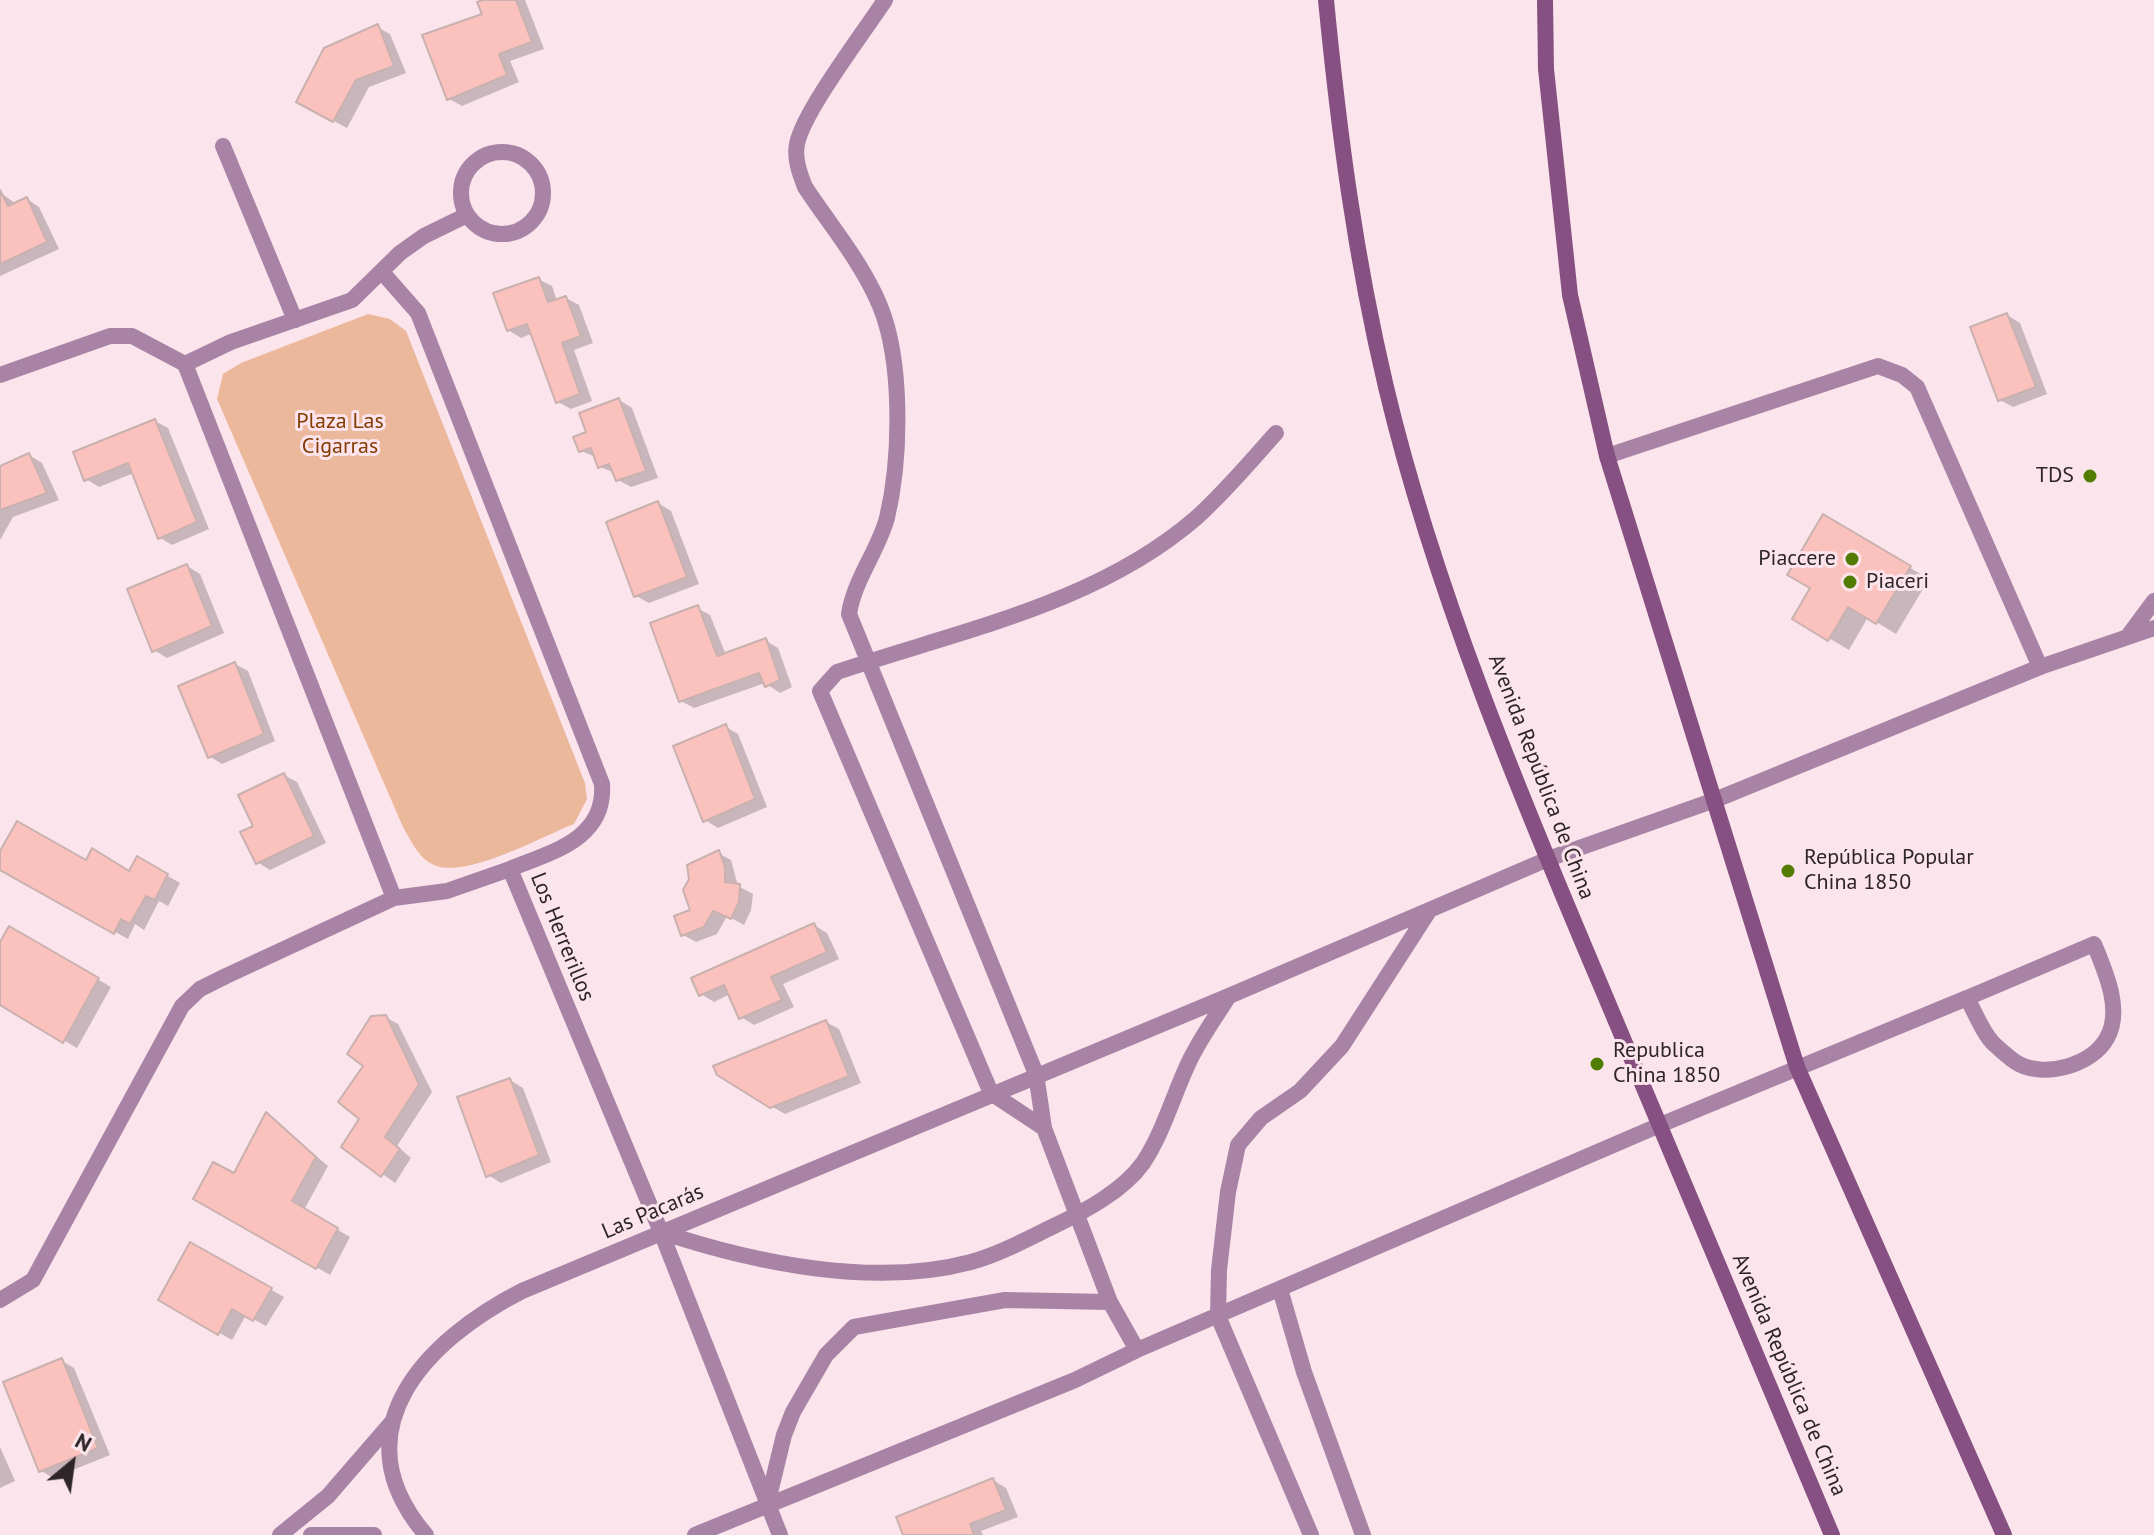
<!DOCTYPE html>
<html>
<head>
<meta charset="utf-8">
<style>
  body { margin:0 }
  #map { position:relative; width:2154px; height:1535px; overflow:hidden; background:#fbe4eb; font-family:"PT Sans",sans-serif }
  canvas { display:block }
  .north { position:absolute; left:32px; top:1423px; width:80px; height:80px; -webkit-text-stroke:6px #fbe4eb; paint-order:stroke; rotate:29deg; font-size:22px; font-weight:700; line-height:32px; text-align:center; color:#2d2527 }
  .north::after { content:''; display:block; margin:auto; width:28px; height:36px; background:#2d2527; clip-path:polygon(50% 0,100% 100%,50% 72%,0 100%) }
</style>
</head>
<body>
<div id="map">
<canvas width="2154" height="1535"></canvas>
<div class="north">N</div>
</div>
<script>
const ctx = document.querySelector('canvas').getContext('2d');
ctx.lineJoin = 'round';
function fillPath(path, color) { ctx.fillStyle = color; ctx.fill(path, 'evenodd'); }
function stroke(path, color, width, dash) { ctx.strokeStyle = color; ctx.lineWidth = width; ctx.lineCap = dash ? 'butt' : 'round'; ctx.setLineDash(dash || []); ctx.stroke(path); }
function label(font, color, halo, rows, align = 'center') {
  ctx.font = font + ' "PT Sans",sans-serif'; ctx.lineWidth = 6; ctx.setLineDash([]); ctx.textBaseline = 'middle'; ctx.strokeStyle = halo; ctx.fillStyle = color; for (const [text, x, y, turn = 0] of rows) {
    ctx.save(); ctx.translate(x, y); ctx.rotate((+turn || 0) * Math.PI / 180); ctx.textAlign = isNaN(turn) ? turn : align; if (halo) ctx.strokeText(text, 0, 0); ctx.fillText(text, 0, 0); ctx.restore();
  }
}
const green = new Path2D(`
  M368 314 390 319 406 331 585 783 587 799 574 824C541 837 466 879 434 865 418 858 411 840 403 827L217 399 223 374 241 363Z`);
const shadow = new Path2D(`
  M489 0H525L544 49 510 61 519 82 462 106 449 99Z
  M377 27 390 34 406 73 369 87 347 128 299 102Z
  M0 192 16 204 27 199 39 207 59 249 0 276Z
  M538 279 552 286 557 301 566 298 579 305 593 343 574 350 592 401 571 409 558 402 533 333 521 338 508 330Z
  M2007 315 2020 323 2047 394 2013 407 2000 400Z
  M619 400 632 408 658 478 631 487 618 480 615 473 600 467 596 457 581 451 589 433Z
  M155 421 168 428 209 529 172 545 159 537 134 473 99 487 86 479Z
  M29 455 42 463 59 500 13 517 0 540V468Z
  M658 503 671 511 699 584 649 603 636 596Z
  M1823 517 1929 579 1896 634 1868 617 1849 650 1795 618 1813 588Z
  M187 566 200 574 224 633 167 658 154 650Z
  M697 608 710 615 726 655 765 640 778 648 792 687 780 693 765 683 694 708 681 701Z
  M235 664 248 671 275 741 222 764 209 756Z
  M726 727 738 734 767 807 718 828 705 820Z
  M284 775 297 782 326 843 270 870 257 862 255 827Z
  M718 853 731 860 738 886 753 894 751 910 744 925 727 916 717 934 696 942 683 935Z
  M0 855 87 863 130 873 138 859 180 883 168 906 159 901 144 930 135 924 128 939 0 868Z
  M814 925 827 933 839 959 783 984 794 1007 754 1025 741 1017 730 994 714 1002 701 994Z
  M10 929 111 987 77 1048 0 1003V947Z
  M385 1017 398 1024 432 1092 397 1146 411 1158 395 1183 344 1146 361 1119 366 1065Z
  M826 1022 839 1029 861 1083 785 1114 771 1106Z
  M510 1080 523 1088 551 1162 501 1183 488 1175Z
  M267 1115 328 1166 304 1210 350 1237 330 1275 196 1198 235 1175Z
  M191 1245 284 1297 266 1326 246 1315 232 1340 160 1299Z
  M62 1361 74 1368 110 1455 53 1478 40 1470Z
  M0 1447 15 1481 0 1488Z
  M993 1480 1006 1488 1018 1517 981 1531 983 1535H905Z`);
const building = new Path2D(`
  M483 0H516L532 42 499 54 507 75 447 100 422 35 482 14 477 2Z
  M378 24 394 66 356 80 333 122 296 102 324 48Z
  M0 190 8 206 27 197 47 242 0 264Z
  M539 277 548 302 566 296 581 336 562 343 580 394 556 403 527 324 507 331 493 293Z
  M2007 313 2036 387 1998 401 1970 327Z
  M619 398 646 471 616 481 609 464 598 468 591 448 579 452 573 437 586 432 579 413Z
  M155 419 197 522 158 539 128 463 84 481 73 452Z
  M29 453 47 493 0 510V466Z
  M658 501 687 577 634 597 606 522Z
  M1823 514 1911 566 1876 624 1848 607 1828 641 1792 619 1810 588 1787 575Z
  M187 564 212 626 152 652 127 589Z
  M698 605 717 656 766 638 780 680 765 687 759 673 679 702 650 623Z
  M235 662 264 734 208 758 178 686Z
  M726 724 755 799 703 822 673 746Z
  M284 773 314 836 256 864 240 832 253 826 238 795Z
  M17 821 86 860 92 848 129 871 137 856 168 874 155 900 146 896 130 924 121 919 114 934 0 870V851Z
  M719 850 725 867V882L740 884 739 902 731 919 713 911 704 927 681 936 674 916 690 910 683 890 689 879 687 865Z
  M814 923 827 952 771 977 782 1000 739 1019 724 985 699 996 691 978Z
  M9 926 99 978 63 1043 0 1005V942Z
  M386 1015 419 1084 385 1137 400 1149 381 1177 341 1147 359 1119 338 1102 363 1066 347 1054 371 1016Z
  M826 1020 849 1076 770 1108 717 1075 713 1066Z
  M510 1078 539 1155 486 1177 457 1097Z
  M266 1112 316 1157 292 1201 338 1228 316 1269 193 1199 213 1162 234 1173Z
  M190 1242 272 1288 253 1321 232 1309 218 1335 158 1300Z
  M62 1358 98 1448 39 1472 3 1382Z
  M993 1478 1006 1510 970 1524 974 1535H903L896 1517Z`);
const lane = new Path2D(`
  M1607 456 1878 366 1902 375 1917 387 2040 667`);
const street = new Path2D(`
  M885 0C864 32 803 112 797 144 794 159 800 174 805 187 830 225 863 264 880 306 903 362 901 459 887 518 878 551 854 580 849 614L1036 1074 1044 1128 1110 1302 1137 1350
  M223 146 295 320
  M461 193a41 41 0 1 1 82 0a41 41 0 1 1-82 0Z
  M382 272 418 313 602 784C606 839 552 852 510 869L661 1232 780 1535
  M185 364 394 898 447 891 510 869
  M0 375 110 336H132L185 364 231 342 352 300 400 253 424 236 467 215
  M2128 636 2154 601
  M1044 1128 991 1093 820 691 837 672C958 631 1097 604 1196 518 1225 492 1250 462 1276 433
  M661 1232C755 1263 874 1288 971 1262 1000 1254 1027 1239 1054 1226 1085 1211 1123 1191 1143 1163 1163 1133 1173 1096 1188 1064 1199 1040 1215 1018 1229 996
  M1280 1289 1304 1372 1363 1535
  M0 1300 33 1280 182 1006 200 989 226 976 394 898
  M767 1505 784 1435 793 1412 826 1355 854 1327 1005 1300 1110 1302
  M280 1535 328 1496 392 1422
  M311 1535H374
  M426 1535C337 1431 426 1340 522 1291L1229 996 1548 859 1715 800 2040 667 2154 628
  M695 1535 1075 1380 1137 1350 1660 1125 1967 998C1975 1012 1983 1034 1995 1045 2002 1051 2011 1060 2019 1064 2046 1078 2092 1065 2107 1038 2123 1010 2105 971 2094 944L1967 998
  M1311 1535 1218 1316 1219 1270 1228 1192 1238 1145 1261 1118 1300 1091 1342 1046 1429 911`);
const secondary = new Path2D(`
  M1326 0C1339 133 1355 256 1386 387 1434 589 1520 795 1601 986 1678 1169 1755 1352 1832 1535
  M1545 0 1546 69 1570 295 1607 456 1797 1067 2004 1535`);
const markers = [
  [2090,476,8,"#517c00"],
  [1852,559,8,"#517c00"],
  [1850,582,8,"#517c00"],
  [1788,871,8,"#517c00"],
  [1597,1064,8,"#517c00"]
];
const parkNames = [
  ["Plaza Las",340,422],
  ["Cigarras",340,447]
];
const poiNames = [
  ["TDS",2074,476,"right"],
  ["Piaccere",1836,559,"right"],
  ["Piaceri",1866,582],
  ["República Popular",1804,858],
  ["China 1850",1804,883],
  ["Republica",1613,1051],
  ["China 1850",1613,1076]
];
const streetNames = [
  ["Avenida República de China",1541,777,69],
  ["Los Herrerillos",562,937,68],
  ["Las Pacarás",653,1212,-23],
  ["Avenida República de China",1789,1375,67]
];
fillPath(green, '#ecb89c');
fillPath(shadow, '#0003');
fillPath(building, '#fbc1bd');
stroke(building, '#c8b1af', 2);
stroke(lane, '#a883a5', 16);
stroke(street, '#a883a5', 16);
stroke(secondary, '#865182', 16);
for (const [x, y, r, color] of markers) { const dot = new Path2D(); dot.arc(x, y, r, 0, 2 * Math.PI); ctx.fillStyle = color; ctx.fill(dot); stroke(dot, '#fbe4eb', 3); }
label('22px', '#843c04', '#fbe4eb', parkNames);
label('22px', '#2d2527', '#fbe4eb', poiNames, 'left');
label('22px', '#2d2527', '#fbe4eb', streetNames);
</script>
</body>
</html>
